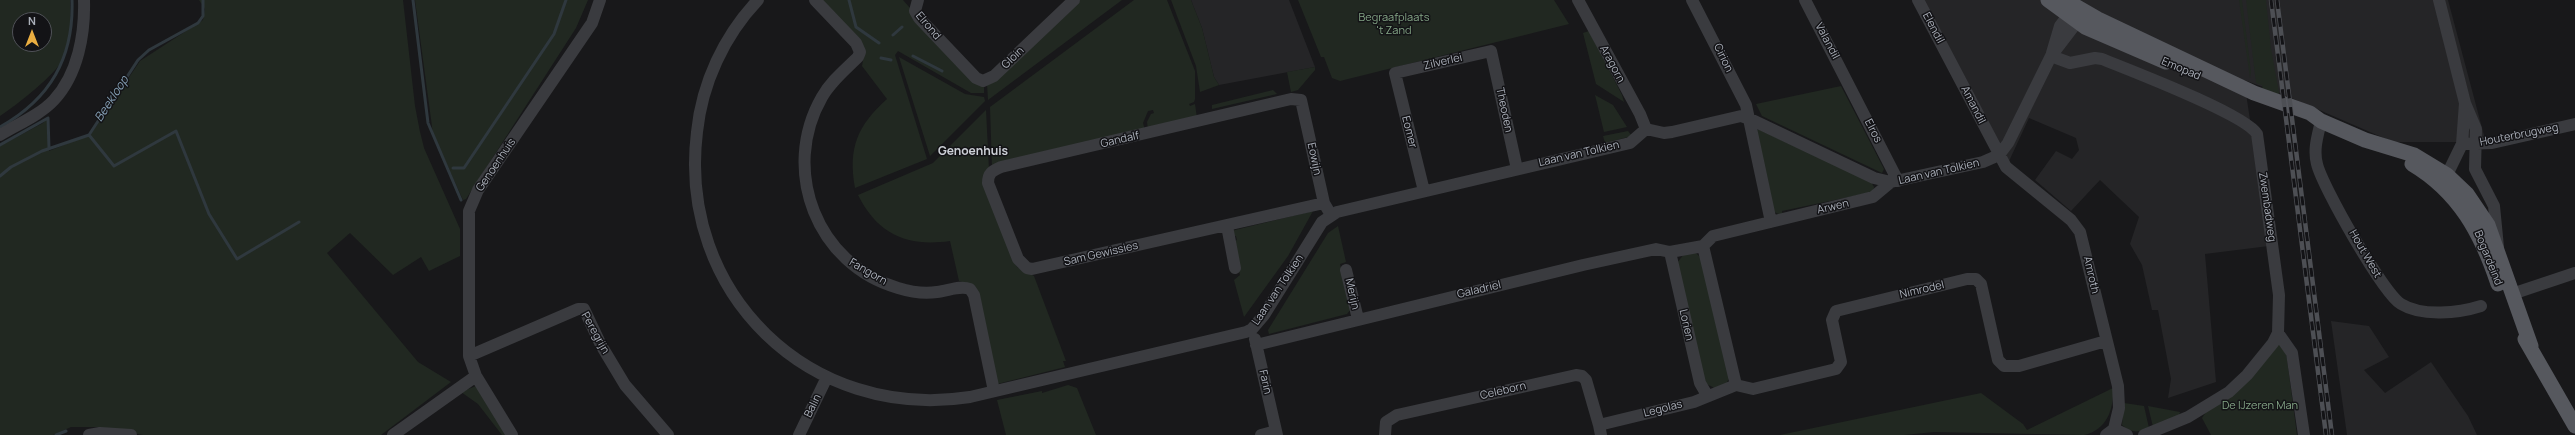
<!DOCTYPE html>
<html>
<head>
<meta charset="utf-8">
<style>
  body { margin:0 }
  #map { position:relative; width:2575px; height:435px; overflow:hidden; background:#18181a; font-family:Manrope,sans-serif }
  canvas { display:block }
  .north { position:absolute; left:12px; top:12px; width:40px; height:40px; box-sizing:border-box; background:#131316; border:1px solid #505258; border-radius:50%; rotate:0deg; font-size:11px; font-weight:700; line-height:16px; text-align:center; color:#abb0ba }
  .north::after { content:''; display:block; margin:auto; width:14px; height:18px; background:#eaae41; clip-path:polygon(50% 0,100% 100%,50% 72%,0 100%) }
</style>
</head>
<body>
<div id="map">
<canvas width="2575" height="435"></canvas>
<div class="north">N</div>
</div>
<script>
const ctx = document.querySelector('canvas').getContext('2d');
ctx.lineJoin = 'round';
function fillPath(path, color) { ctx.fillStyle = color; ctx.fill(path, 'evenodd'); }
function stroke(path, color, width, dash) { ctx.strokeStyle = color; ctx.lineWidth = width; ctx.lineCap = dash ? 'butt' : 'round'; ctx.setLineDash(dash || []); ctx.stroke(path); }
function label(font, color, halo, rows, align = 'center') {
  ctx.font = font + ' Manrope,sans-serif'; ctx.lineWidth = 3; ctx.setLineDash([]); ctx.textBaseline = 'middle'; ctx.strokeStyle = halo; ctx.fillStyle = color; for (const [text, x, y, turn = 0] of rows) {
    ctx.save(); ctx.translate(x, y); ctx.rotate((+turn || 0) * Math.PI / 180); ctx.textAlign = isNaN(turn) ? turn : align; if (halo) ctx.strokeText(text, 0, 0); ctx.fillText(text, 0, 0); ctx.restore();
  }
}
const built = new Path2D(`
  M1191 0H1289L1315 67 1219 85 1214 77 1202 28Z
  M1914 0H2448L2485 139 2464 142H2393L2280 93 2244 80 2269 246 2205 254 2216 382 2168 398 2171 379 2158 310H2152L2142 265 2130 244 2139 217 2100 180 2071 211 2035 180 2056 151 2072 159 2079 150 2076 138 2029 118 2004 172Z
  M2331 321 2369 326 2389 357 2364 370 2385 393 2431 362 2468 416 2477 435H2347Z`);
const green = new Path2D(`
  M0 0H70C71 19 72 41 64 58 55 75 17 105 0 116ZM20 20H44V44H20Z
  M199 0H403L415 106 420 132 424 148 460 229V256L429 271 421 257 393 275 350 233 327 253 418 362 451 382 381 435H143L97 427H71L53 435H0V146L43 123 49 116V151L91 134 140 61 203 20 205 9Z
  M415 0H588L576 28 466 199 463 200 433 134Z
  M821 0H903L910 8 913 19 973 81 984 85V93H971L898 51 895 55 927 159 855 188C848 148 857 126 887 99L862 66 865 50Z
  M1077 0H1122L988 100 987 84Z
  M1134 0H1167L1195 71V99L1194 102 1189 104 1190 106 1195 104 1197 118 1148 130 1147 122 1151 114 1154 113 1153 110 1148 111 1143 123 1145 131 992 167 990 107Z
  M1171 0H1191L1202 28 1214 77 1219 85 1200 92 1196 66Z
  M1298 0H1554L1569 24 1340 81 1332 78 1324 57H1321Z
  M2239 0H2242L2251 72 2250 78Z
  M2246 0H2266L2271 49 2280 98 2263 93 2262 85 2256 83Z
  M1589 31 1622 95 1624 102 1596 84 1583 33Z
  M899 57 965 94 984 97 985 101 930 156Z
  M1315 67V70L1298 90 1291 92 1287 72Z
  M1841 86 1884 169 1882 173 1762 116 1756 104Z
  M1273 90 1277 94 1212 109V105Z
  M1595 95 1613 105 1627 127 1604 132Z
  M986 110 989 169 984 184 1017 267 1034 276 1066 361H1063L1065 367 997 384 975 286 959 281 950 241C908 247 878 235 858 195L933 163Z
  M1758 129 1871 182 1874 187 1873 192 1782 211 1783 216 1774 212 1755 134Z
  M1628 131 1632 136 1605 143 1603 136Z
  M1313 211 1288 256 1244 317 1234 280 1240 275 1232 242 1237 240 1236 236H1232L1231 231Z
  M1338 226 1346 262 1340 264 1351 309 1347 314 1269 334 1268 330 1328 233Z
  M1696 253 1701 258 1730 377 1726 384 1716 389 1705 383 1677 263 1684 254Z
  M2281 341 2285 347 2287 359 2297 435H2211L2202 418 2206 412Z
  M1068 385 1077 388 1096 435H1006L997 400 1042 391V393Z
  M476 386 507 435H502L478 404 461 392Z
  M2113 388C2114 409 2107 430 2084 435L1934 432 1904 435H1780L1981 393 2023 424 2027 430Z
  M2124 403 2144 406 2149 428C2137 433 2132 433 2122 425Z
  M2148 406 2180 412 2179 416 2153 427Z`);
const stream = new Path2D(`
  M413 0 428 123 461 200
  M849 0 856 27 879 43
  M893 35 902 27
  M913 56 942 71
  M881 58 891 60
  M0 127C50 99 74 58 72 0
  M89 135 114 166 176 131 209 214 237 259 299 222
  M0 145 48 118 49 148
  M453 168H464L554 34 566 0
  M0 176 11 167 42 151 89 135 138 60 149 50 198 23 203 16V0
  M56 435 66 431`);
const minor = new Path2D(`
  M758 0C724 36 702 83 697 132 677 293 810 422 970 397L1246 332 1252 329 1264 315 1322 222 1337 212 1630 143 1646 129
  M815 0 856 43 860 52 858 57C845 70 831 81 822 97 780 170 817 265 898 288 911 292 924 294 937 292 948 291 960 285 970 289L974 295 994 391
  M918 0 915 11 919 18 976 78 983 81 994 76 1074 0
  M1578 0 1640 114 1646 129
  M1692 0 1746 105 1771 222
  M1805 0 1898 181
  M1918 0 2006 167 2071 220 2080 232 2118 386 2119 408 2114 429
  M2439 0 2465 103 2476 129 2475 169 2494 206 2498 247
  M2052 53 2060 26 2074 8
  M2051 56 2070 63 2095 58 2102 59C2129 70 2245 114 2257 134L2279 295 2278 333 2273 343 2247 375 2229 392 2188 417 2144 435
  M2321 121C2318 135 2313 149 2317 164 2322 186 2383 293 2401 304 2422 317 2459 313 2481 306
  M1646 129 1664 133 1672 132 1741 116 1750 119 1874 178 1891 182 1983 162 1999 155 2008 143 2051 56 2077 22 2076 13
  M0 135C18 124 40 115 54 100 78 74 85 34 84 0
  M2462 144 2492 143 2575 124
  M2443 183 2462 144 2465 103
  M1424 191 1395 73 1491 51 1517 169
  M1324 203 1032 269 1027 268 1018 259 988 183C988 173 992 171 1001 167L1291 99 1301 100 1324 203 1331 215
  M1227 226 1235 268
  M1703 246 1713 236 1873 197 1891 182
  M1703 246 1736 385
  M1670 252 1700 383 1707 395
  M1346 270 1358 319
  M2512 294 2575 273
  M2278 333 2292 353 2304 435
  M1255 339 1277 435
  M1256 345 1583 265 1656 249 1670 252 1703 246
  M469 356 578 309H584L601 345 625 385 668 435
  M1736 385 1753 389 1836 369 1841 362 1832 320 1836 311 1967 279H1976L1981 284 1998 360 2004 366H2019L2106 341
  M89 435 100 433 131 435
  M393 435 476 376
  M512 435 476 376 469 356V211L478 190 592 23 600 0
  M799 435 827 377
  M1261 435 1276 431
  M1385 435 1386 422 1397 415 1576 375 1582 376 1586 380 1599 425
  M1601 435 1599 425 1694 402 1736 385
  M2106 435 2114 429 2127 435`);
const major = new Path2D(`
  M2048 0 2085 27 2166 62
  M2065 0 2098 19 2254 93 2310 113 2321 121 2365 140 2414 155 2447 175 2467 194 2488 225 2531 346
  M2412 164C2459 192 2481 233 2498 284
  M2525 339 2575 426`);
const rail = new Path2D(`
  M2271 0 2326 435
  M2277 0 2332 435`);
const parkNames = [
  ["Begraafplaats",1394,18],
  ["'t Zand",1394,31],
  ["De IJzeren Man",2260,406]
];
const streetNames = [
  ["Elrond",928,26,50],
  ["Elendil",1933,28,62],
  ["Valandil",1827,41,62],
  ["Gloin",1013,58,-44],
  ["Cirion",1723,58,64],
  ["Zilverlei",1443,62,-13],
  ["Aragorn",1612,64,62],
  ["Emopad",2181,69,23],
  ["Amandil",1973,105,63],
  ["Theoden",1504,110,78],
  ["Elros",1873,131,63],
  ["Eomer",1409,132,76],
  ["Houterbrugweg",2519,135,-11],
  ["Gandalf",1120,140,-13],
  ["Laan van Tolkien",1579,154,-13],
  ["Eowijn",1314,159,78],
  ["Genoenhuis",496,165,-56],
  ["Laan van Tolkien",1939,172,-13],
  ["Arwen",1833,207,-13],
  ["Zwembadweg",2267,207,82],
  ["Sam Gewissies",1101,254,-13],
  ["Hout West",2365,254,60],
  ["Bogardeind",2488,258,68],
  ["Fangorn",868,272,30],
  ["Amroth",2091,275,77],
  ["Laan van Tolkien",1278,290,-56],
  ["Galadriel",1479,290,-13],
  ["Nimrodel",1922,290,-13],
  ["Merijn",1352,294,77],
  ["Lorien",1686,325,77],
  ["Peregrijn",595,333,61],
  ["Farin",1265,382,77],
  ["Celeborn",1503,391,-13],
  ["Balin",813,406,-64],
  ["Legolas",1663,409,-14]
];
const waterNames = [
  ["Beekloop",112,99,-57]
];
const neighbourhoodNames = [
  ["Genoenhuis",973,152]
];
fillPath(built, '#252527');
fillPath(green, '#212821');
stroke(stream, '#2f383e', 3);
stroke(minor, '#3a3b3f', 12);
stroke(major, '#56585e', 15);
stroke(rail, '#4d4f54', 4.5);
stroke(rail, '#131316', 3, [9]);
label('11px', '#83a485', '#131316', parkNames);
label('11px', '#abb0ba', '#131316', streetNames);
label('italic 12px', '#849eb3', '#131316', waterNames);
label('bold 12px', '#cccfd6', '#131316', neighbourhoodNames);
</script>
</body>
</html>
